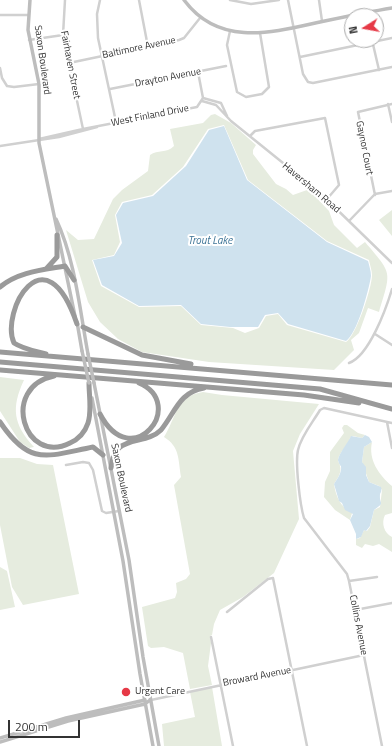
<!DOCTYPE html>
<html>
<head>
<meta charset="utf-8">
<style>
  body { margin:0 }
  #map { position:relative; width:392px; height:746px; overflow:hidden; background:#fff; font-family:"Titillium Web",sans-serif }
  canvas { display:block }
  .north { position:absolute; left:344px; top:8px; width:40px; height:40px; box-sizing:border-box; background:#fff; border:1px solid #adadad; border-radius:50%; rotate:259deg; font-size:11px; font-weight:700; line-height:16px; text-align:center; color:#333 }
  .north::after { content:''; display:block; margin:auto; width:14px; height:18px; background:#e63946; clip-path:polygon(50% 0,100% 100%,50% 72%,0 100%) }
  .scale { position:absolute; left:8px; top:720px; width:72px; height:18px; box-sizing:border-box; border:2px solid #333; border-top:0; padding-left:5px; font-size:12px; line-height:14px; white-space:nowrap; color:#333; -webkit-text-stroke:3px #fff; paint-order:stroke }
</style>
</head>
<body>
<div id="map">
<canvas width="392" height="746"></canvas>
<div class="north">N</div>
<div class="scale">200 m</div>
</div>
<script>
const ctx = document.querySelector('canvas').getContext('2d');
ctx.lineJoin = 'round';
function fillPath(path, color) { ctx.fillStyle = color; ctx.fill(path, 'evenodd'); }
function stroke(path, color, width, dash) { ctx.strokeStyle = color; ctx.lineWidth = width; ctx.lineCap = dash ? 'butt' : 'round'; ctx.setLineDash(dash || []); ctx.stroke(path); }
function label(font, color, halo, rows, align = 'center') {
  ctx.font = font + ' "Titillium Web",sans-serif'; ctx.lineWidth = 4; ctx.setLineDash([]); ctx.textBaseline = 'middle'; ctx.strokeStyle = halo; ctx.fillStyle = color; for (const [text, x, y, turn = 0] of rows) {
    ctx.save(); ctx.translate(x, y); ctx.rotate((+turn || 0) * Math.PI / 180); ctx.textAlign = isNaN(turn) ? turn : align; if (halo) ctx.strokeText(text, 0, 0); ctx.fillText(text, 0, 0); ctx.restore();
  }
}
const green = new Path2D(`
  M215 114 231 123 256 145 253 150V154L276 184 286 189 293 195 307 190 310 191 329 211 334 225 357 248 365 242C392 274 392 270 379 312L368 308 359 333 351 340 354 350 334 370 209 362 142 352 118 339 100 322 88 302 66 230 78 240 94 239 113 199 122 190 148 171 150 155C158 149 166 154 174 146L170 129 203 123 211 115ZM224 125 248 180 327 241 369 260C370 265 372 271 372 275 372 288 356 336 346 342L287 325 278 314 266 316 259 328 245 333 233 328 201 325 181 306 139 307 101 286 92 260 114 255 120 242 115 215 122 202 152 195 183 167 208 129Z
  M392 210V236L379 220Z
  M0 377 24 380C11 408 13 424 34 447L29 448 20 442 0 411Z
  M203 392 222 395 319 404 300 434 293 451 299 519 274 573 243 597 220 610 214 624 212 635 210 636 211 643 208 666 212 685 190 689 183 653 164 647 151 648 148 646 142 607 175 598 177 592 176 583 186 579 190 574 174 485 181 477C178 459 180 447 164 437 176 418 176 396 203 392Z
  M344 425H347L358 433 365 435 362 438 353 436 350 438C349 445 339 452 338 460 338 462 340 464 340 466 342 473 337 479 334 484 336 497 340 506 352 513L350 520 335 510 324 497 325 482 330 471V452L344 433 342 428Z
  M372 442C368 460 379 475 392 486V513L385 515C381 523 384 533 392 537V552L379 544 373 546 365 544 362 548 356 545V539L360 538 364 530 367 531 370 527 374 510 380 507 382 490 379 486 369 482 362 462 364 447Z
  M0 458H20L37 464 53 465 79 594 23 605 12 587 0 525Z
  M0 567 7 571 15 607 0 610Z
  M212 687 222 746H164L162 724 195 717 190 692Z`);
const water = new Path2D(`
  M224 126 247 180 327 242 368 261C369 265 371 271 371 276 369 290 357 334 346 341L288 324 278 313 265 315 258 327H230L201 324 181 305 139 306 102 285 93 260 114 256 122 243 116 215 123 203 153 196 186 166 209 130Z
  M365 435 369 437 372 442 364 447 362 462 366 467V475L369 482 381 487C382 490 381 492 380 494 379 506 386 501 374 510L370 526 366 531 364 530 361 537 356 539V534L350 520 353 514 345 510 342 503 339 501 334 484C337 479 342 473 341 466 340 466 338 461 338 460 339 453 348 443 351 436L362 438Z`);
const street = new Path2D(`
  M65 0 63 35 83 129
  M100 0 97 14 98 38 116 122
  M139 0 148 47
  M230 0 251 4 279 0
  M288 0 303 74 308 82 313 83 392 67
  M319 0 322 21
  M0 15H28
  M230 31 227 45 237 92 246 97 262 94 269 87 260 33
  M29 40 63 35
  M372 40 379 70
  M300 57 392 38
  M69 63 179 40 184 38 200 18
  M0 68 2 78 7 86 14 87 39 84
  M110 89 226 66
  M203 98 221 103 227 116
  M202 101 216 105 231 121 319 192 392 263
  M388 104 392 122
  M250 136 255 131 325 118 339 185 327 199
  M39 139 83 129 197 107 203 98 198 72
  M0 146 59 137 97 127
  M375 195 358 112 392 104
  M349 221 375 194 392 191
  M375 334 392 345
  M349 363C369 356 386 309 392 289
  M387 422 392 448
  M66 465 83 462 89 463 93 470 102 511 106 513 119 511
  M349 581 377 577
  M355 610 392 603
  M227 612 268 579 273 578 307 746
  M211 637 233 746
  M151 700 364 655
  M382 746 349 581 347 574 304 518C300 505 295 463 298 450 301 436 313 422 320 410L324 408 392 423`);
const secondary = new Path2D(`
  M30 0 28 30 39 84V143L75 316
  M184 0C219 47 271 33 320 22 344 17 368 12 392 8
  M56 219C75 259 80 311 88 354
  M77 322 82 351
  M94 383 129 560 143 657 159 746
  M92 398 123 561 140 674 153 746
  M0 738 66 718 145 700
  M0 742 68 721 145 704 150 700`);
const highway = new Path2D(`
  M47 268 57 257V235
  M0 287C18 272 42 270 65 266L74 280
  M83 327 142 355 191 364
  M0 352 392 385
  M46 354C35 351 23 349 14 343 0 312 45 229 77 324
  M0 362 320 389 392 409
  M0 370 304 395 359 403
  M54 376C0 387 24 466 70 443 79 439 85 432 88 423 92 411 89 396 89 383
  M100 414C132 475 188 404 139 383
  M0 422C30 467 47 456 93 447L103 455
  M111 468C112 461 113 454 119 448 130 438 149 442 161 430 175 413 179 392 204 388`);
const secondaryBridge = new Path2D(`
  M82 351 89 383
  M88 354 94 383`);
const markers = [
  [126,692,5,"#e63946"]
];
const streetNames = [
  ["Baltimore Avenue",139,48,-12],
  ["Saxon Boulevard",42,60,82],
  ["Fairhaven Street",70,65,79],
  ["Drayton Avenue",168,78,-11],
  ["West Finland Drive",150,116,-11],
  ["Gaynor Court",364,148,79],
  ["Haversham Road",311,188,40],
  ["Saxon Boulevard",121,478,78],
  ["Collins Avenue",358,625,79],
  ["Broward Avenue",257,677,-11]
];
const poiNames = [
  ["Urgent Care",135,692]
];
const waterNames = [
  ["Trout Lake",210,241]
];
fillPath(green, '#e6ecdf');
fillPath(water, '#cfe2ee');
stroke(street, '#d0d0d0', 2.5);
stroke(secondary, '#bdbdbd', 3.5);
stroke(highway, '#9a9a9a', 5);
stroke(secondaryBridge, '#bdbdbd', 3.5);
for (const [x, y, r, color] of markers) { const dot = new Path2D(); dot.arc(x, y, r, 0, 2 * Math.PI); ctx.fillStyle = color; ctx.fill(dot); stroke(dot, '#fff', 1.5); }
label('10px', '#333', '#fff', streetNames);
label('10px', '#333', '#fff', poiNames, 'left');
label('italic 11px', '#3f7597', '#fff', waterNames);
</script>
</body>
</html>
